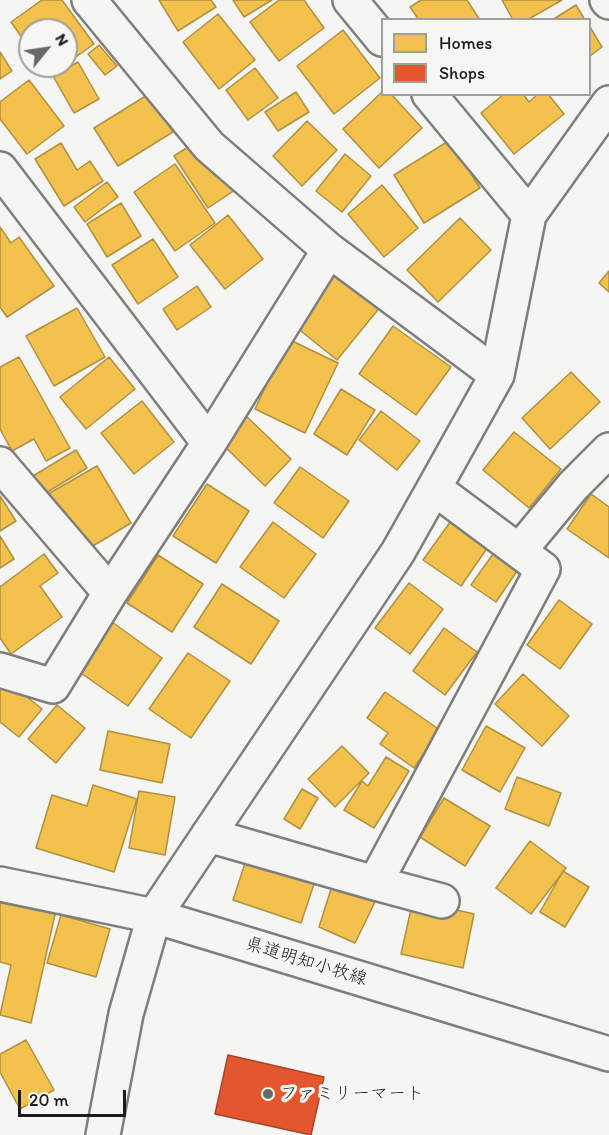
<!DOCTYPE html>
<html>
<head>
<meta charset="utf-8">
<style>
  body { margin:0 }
  #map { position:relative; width:609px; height:1135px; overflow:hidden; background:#f5f5f3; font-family:Itim,sans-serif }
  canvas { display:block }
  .legend { position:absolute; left:381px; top:18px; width:210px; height:78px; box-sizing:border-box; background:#f6f6f2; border:2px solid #9f9f9c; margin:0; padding:8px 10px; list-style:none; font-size:18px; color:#1c1c1c }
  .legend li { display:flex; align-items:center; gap:12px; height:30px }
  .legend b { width:30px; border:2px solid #9f9f9c }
  .north { position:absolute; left:18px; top:18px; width:60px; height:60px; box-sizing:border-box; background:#f6f6f2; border:2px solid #9f9f9c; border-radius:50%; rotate:60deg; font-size:16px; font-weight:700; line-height:24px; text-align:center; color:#1c1c1c }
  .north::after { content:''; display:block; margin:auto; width:21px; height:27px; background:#686867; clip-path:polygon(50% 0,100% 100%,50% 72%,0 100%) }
  .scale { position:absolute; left:18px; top:1090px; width:108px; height:27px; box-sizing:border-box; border:3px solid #1c1c1c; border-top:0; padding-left:8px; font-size:18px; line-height:21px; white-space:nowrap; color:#1c1c1c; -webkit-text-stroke:4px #f6f6f2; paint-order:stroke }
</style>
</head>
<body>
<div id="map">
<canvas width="609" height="1135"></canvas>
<ul class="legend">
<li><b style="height:16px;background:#f2c14e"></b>Homes</li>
<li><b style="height:16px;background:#e4572e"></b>Shops</li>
</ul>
<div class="north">N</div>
<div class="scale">20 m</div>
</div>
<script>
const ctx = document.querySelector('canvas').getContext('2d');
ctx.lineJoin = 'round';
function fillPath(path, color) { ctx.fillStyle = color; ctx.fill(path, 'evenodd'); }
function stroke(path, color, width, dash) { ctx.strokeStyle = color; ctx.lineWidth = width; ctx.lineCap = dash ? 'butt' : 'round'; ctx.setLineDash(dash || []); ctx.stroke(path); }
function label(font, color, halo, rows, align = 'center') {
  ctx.font = font + ' Itim,"Klee One",sans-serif'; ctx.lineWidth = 6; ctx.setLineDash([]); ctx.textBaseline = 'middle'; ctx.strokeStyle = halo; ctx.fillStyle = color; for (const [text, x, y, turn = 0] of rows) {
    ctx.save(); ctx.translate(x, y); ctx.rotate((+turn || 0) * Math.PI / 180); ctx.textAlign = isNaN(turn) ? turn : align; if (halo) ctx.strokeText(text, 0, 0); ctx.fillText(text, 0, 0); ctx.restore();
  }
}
const homes = new Path2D(`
  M42 0H62L94 44 66 64V30H30V49L11 22Z
  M159 0H211L216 7 178 31Z
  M233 0H272L244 17Z
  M279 0H304L324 28 279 61 250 22Z
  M421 0H467L480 20H419L410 7Z
  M502 0H562L527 20H513Z
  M576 5 585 20H552Z
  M218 14 255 60 219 89 183 42Z
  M590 27 602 47 590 56Z
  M343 30 380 78 334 114 297 66Z
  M99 45 117 66 105 75 88 54Z
  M0 52 12 71 0 79Z
  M78 62 99 99 74 113 53 76Z
  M42 66H63L49 76Z
  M255 68 278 98 248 120 226 90Z
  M29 80 64 126 27 154 0 119V102Z
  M296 92 309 112 278 131 265 112Z
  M382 92V94H391L422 128 379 168 343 129Z
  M149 94 173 132 118 166 94 128Z
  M504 94H523L529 102 538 94H548L564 114 514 154 481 113Z
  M307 121 337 150 302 186 273 156Z
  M202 138 235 190 208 208 174 156Z
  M450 140 480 188 424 223 394 175Z
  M61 143 77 170 90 161 103 181 64 206 35 159Z
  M345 154 371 176 342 212 316 191Z
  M175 164 215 223 175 251 134 192Z
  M107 182 118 197 85 222 74 207Z
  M382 185 418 228 384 257 348 214Z
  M121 203 141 236 107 257 87 224Z
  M228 215 263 259 225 289 190 245Z
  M460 218 491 250 438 302 407 270Z
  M0 227 11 243 19 237 54 286 7 317 0 307Z
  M153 239 178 277 138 304 112 265Z
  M335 269 381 306 337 360 291 323Z
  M609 271V292L599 283Z
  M197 286 211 307 177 330 163 309Z
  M77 308 105 357 54 386 26 336Z
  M393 326 451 367 416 415 359 374Z
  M288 339 338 363 305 433 255 409Z
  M19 357 70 448 46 461 34 439 12 451 0 429V367Z
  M109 357 135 389 86 429 60 397Z
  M571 372 600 402 550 449 522 418Z
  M341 389 375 410 347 455 314 434Z
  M142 401 174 442 134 474 101 433Z
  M381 411 420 441 397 470 359 440Z
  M245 415 291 459 265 486 219 441Z
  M514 432 561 469 529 508 483 470Z
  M76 450 87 468 39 497 28 479Z
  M97 466 131 523 83 552 48 494Z
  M300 467 349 501 323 538 274 503Z
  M207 484 249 511 216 563 173 536Z
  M591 494 609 507V558L567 529Z
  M0 496 16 521 0 531Z
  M453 518 490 544 461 586 423 560Z
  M273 522 316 554 284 598 240 567Z
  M0 536 14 559 0 568Z
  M44 554 58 573 40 586 62 617 11 654 0 638V587Z
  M493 554 517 571 496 602 471 585Z
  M158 555 203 584 172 632 127 603Z
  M409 583 443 609 410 654 375 628Z
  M222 584 279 621 251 664 194 627Z
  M559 600 592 624 560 669 527 645Z
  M112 622 162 658 128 706 78 671Z
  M444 628 477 652 445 695 413 671Z
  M188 653 230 681 191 738 149 709Z
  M523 674 569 716 542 746 495 704Z
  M5 679 42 709 19 737 0 722V685Z
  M385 692 440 730 414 768 380 744 388 733 367 718Z
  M57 705 85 728 56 763 28 739Z
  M486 726 525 748 500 792 462 770Z
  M108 731 170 744 162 783 100 770Z
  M342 746 369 773 335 807 308 779Z
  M386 757 409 771 374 828 344 810 362 781 368 786Z
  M517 777 561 793 549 826 505 809Z
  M93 785 137 799 114 872 36 848 52 795 87 806Z
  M302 789 318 798 300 829 284 819Z
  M139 791 175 797 165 855 129 848Z
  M444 798 490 826 465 866 420 837Z
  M530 841 566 868 531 914 496 888Z
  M248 854 316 878 301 923 233 900Z
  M563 871 589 887 565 927 540 912Z
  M332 886 376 900 355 943 319 927Z
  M0 897 56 910 31 1023 0 1015 11 965 0 962Z
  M413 900 474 914 463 968 401 954Z
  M61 915 110 929 96 977 47 963Z
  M26 1040 54 1090 20 1109 0 1072V1054Z`);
const shops = new Path2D(`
  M228 1055 324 1077 311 1135 215 1114Z`);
const street = new Path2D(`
  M89 0 209 146 329 250 497 375
  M350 0 382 39
  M607 0 609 2
  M429 94 529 215
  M0 169 209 443
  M0 464 110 593
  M519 551 573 486 609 450
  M0 670 53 686 110 593 209 443 329 250
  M208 835 375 883 442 901
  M375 883 543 569 434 488
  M103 1135 126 1014 154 916 398 552 434 488 497 375 529 215 609 103`);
const secondary = new Path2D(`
  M0 884 154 916 609 1054`);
const markers = [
  [268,1094,6,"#686867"]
];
const streetNames = [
  ["県道明知小牧線",306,962,17]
];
const poiNames = [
  ["ファミリーマート",280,1094]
];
fillPath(homes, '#f2c14e');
stroke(homes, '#b2903f', 1.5);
fillPath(shops, '#e4572e');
stroke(shops, '#a84529', 1.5);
stroke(street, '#7e7e7d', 38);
stroke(secondary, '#7e7e7d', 38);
stroke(street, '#f5f5f3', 33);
stroke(secondary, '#f5f5f3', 33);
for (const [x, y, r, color] of markers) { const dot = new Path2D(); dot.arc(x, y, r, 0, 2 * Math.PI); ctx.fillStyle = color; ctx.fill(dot); stroke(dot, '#f6f6f2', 2); }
label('18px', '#1c1c1c', '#f6f6f2', streetNames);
label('18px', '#1c1c1c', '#f6f6f2', poiNames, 'left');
</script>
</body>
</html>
